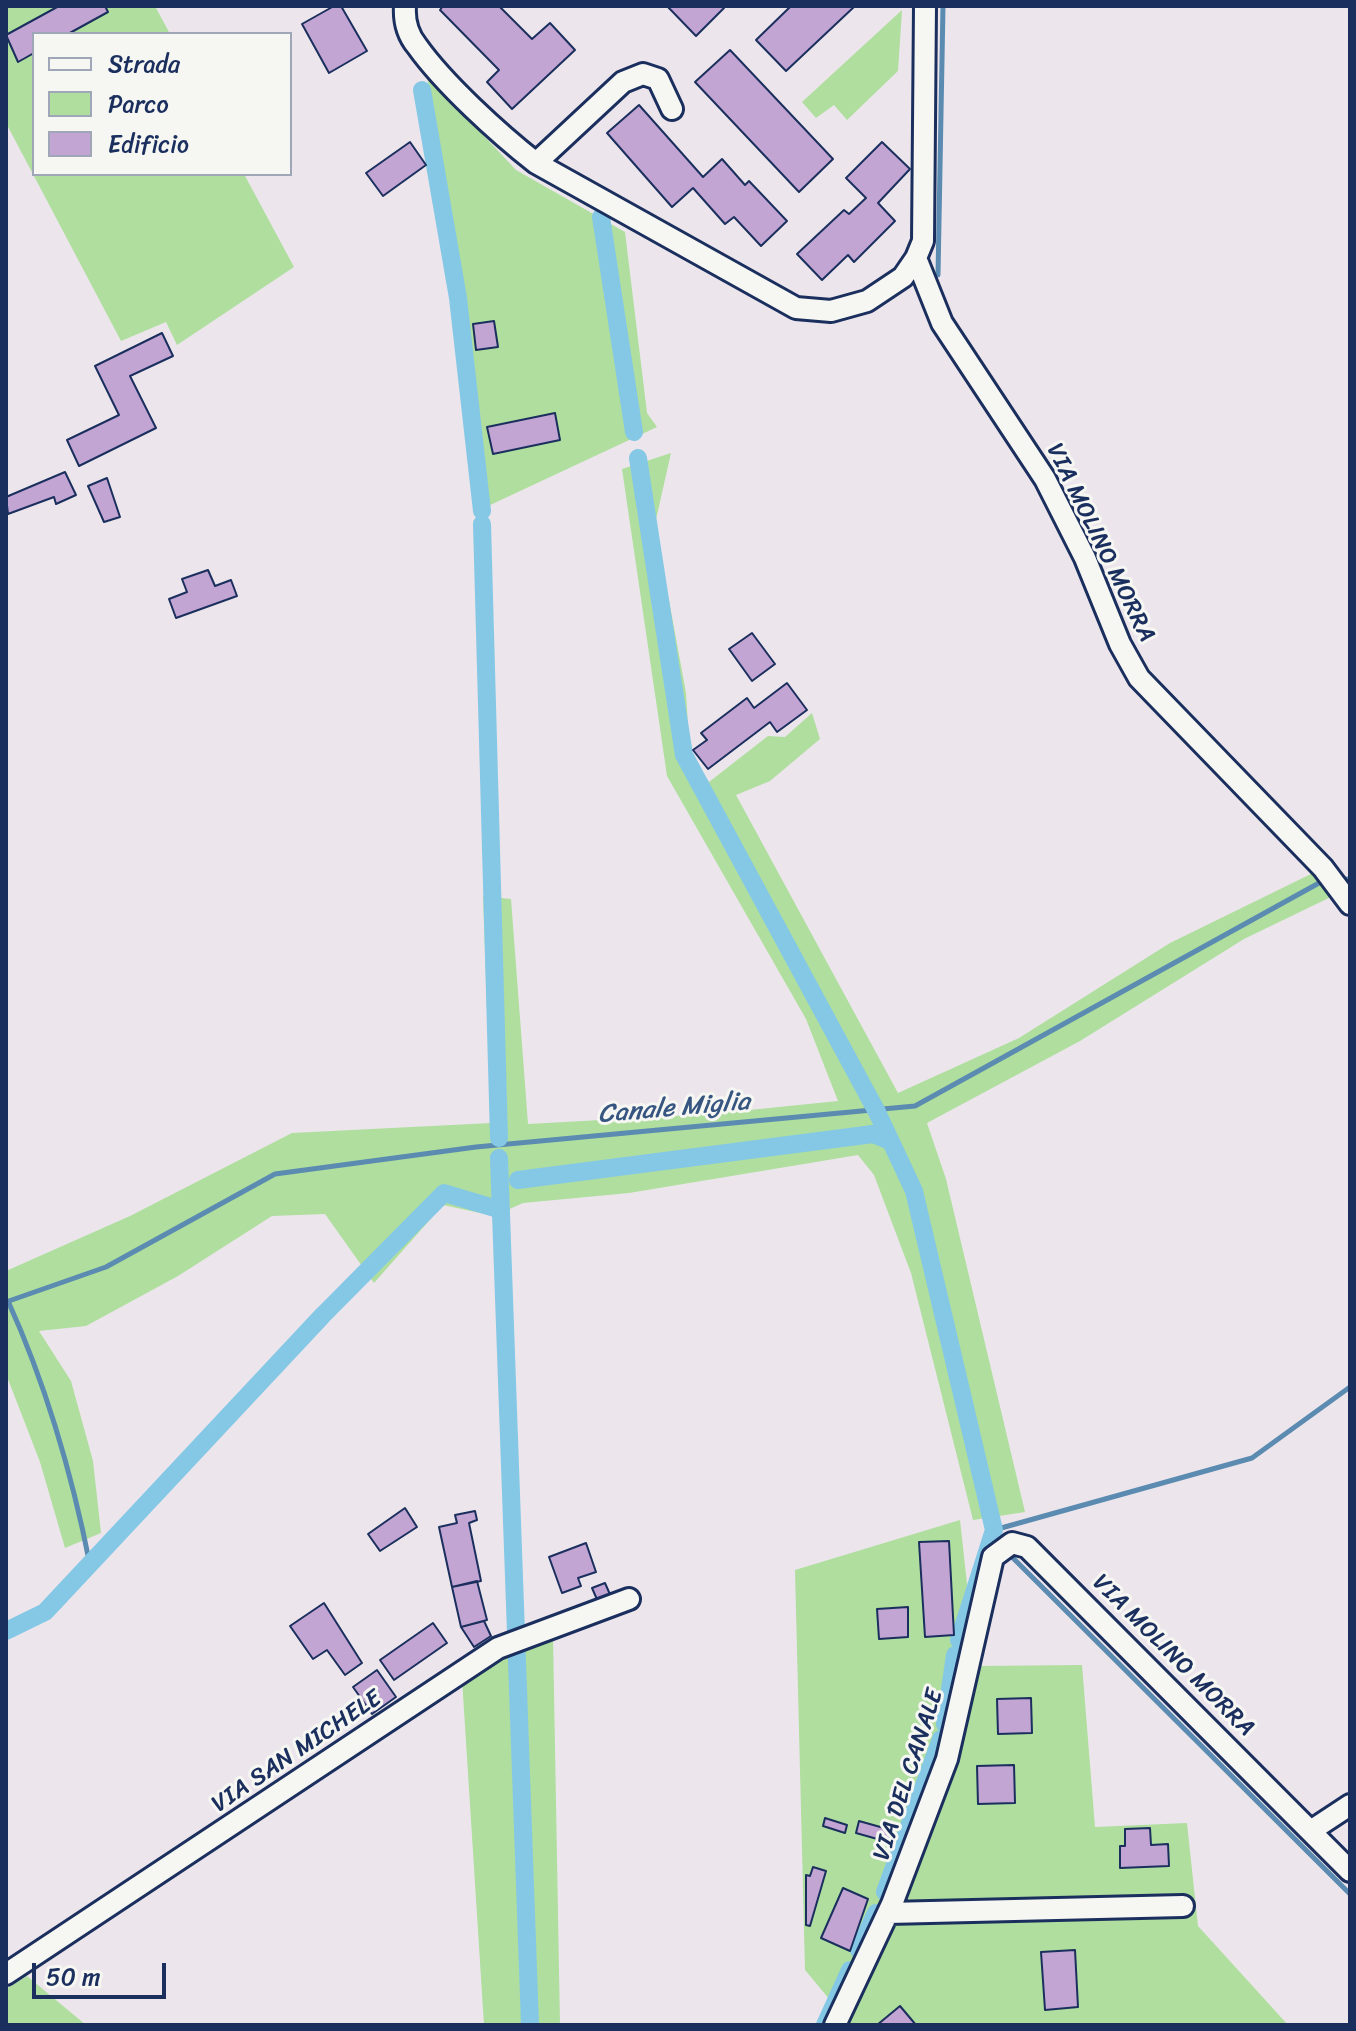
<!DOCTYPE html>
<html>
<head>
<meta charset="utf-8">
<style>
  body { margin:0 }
  #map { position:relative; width:1356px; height:2031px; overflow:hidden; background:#ece6ec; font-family:Sriracha,sans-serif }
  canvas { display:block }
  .frame { position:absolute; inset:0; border:8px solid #1b2f5e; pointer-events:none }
  .legend { position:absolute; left:32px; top:32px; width:260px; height:144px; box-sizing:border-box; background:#f6f6f2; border:2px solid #9ea6b7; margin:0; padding:10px 14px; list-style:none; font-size:24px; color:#1b2f5e }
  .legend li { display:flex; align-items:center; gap:16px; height:40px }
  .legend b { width:40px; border:2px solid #9ea6b7 }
  .scale { position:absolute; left:32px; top:1963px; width:134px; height:36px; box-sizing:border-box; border:4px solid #1b2f5e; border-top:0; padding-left:10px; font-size:24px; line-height:28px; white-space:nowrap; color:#1b2f5e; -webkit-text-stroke:6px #f6f6f2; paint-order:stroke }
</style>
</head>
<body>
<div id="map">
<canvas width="1356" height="2031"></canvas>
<div class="frame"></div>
<ul class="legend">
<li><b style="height:10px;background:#f6f6f2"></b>Strada</li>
<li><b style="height:22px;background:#afde9e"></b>Parco</li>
<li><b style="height:22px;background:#c2a5d2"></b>Edificio</li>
</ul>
<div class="scale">50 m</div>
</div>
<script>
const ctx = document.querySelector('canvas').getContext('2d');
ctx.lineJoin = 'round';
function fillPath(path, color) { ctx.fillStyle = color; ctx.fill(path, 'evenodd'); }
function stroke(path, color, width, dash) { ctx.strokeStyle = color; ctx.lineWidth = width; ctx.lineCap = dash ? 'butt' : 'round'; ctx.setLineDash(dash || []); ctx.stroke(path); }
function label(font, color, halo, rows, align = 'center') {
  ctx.font = font + ' Sriracha,sans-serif'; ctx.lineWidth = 6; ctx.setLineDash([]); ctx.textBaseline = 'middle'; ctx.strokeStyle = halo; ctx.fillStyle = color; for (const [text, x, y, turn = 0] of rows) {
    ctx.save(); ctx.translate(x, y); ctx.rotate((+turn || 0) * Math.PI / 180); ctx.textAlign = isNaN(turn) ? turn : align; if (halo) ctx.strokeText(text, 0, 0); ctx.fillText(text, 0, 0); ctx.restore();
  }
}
const green = new Path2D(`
  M6 6H155L170 34H34V174H244L294 267 177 345 166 322 121 341 6 123Z
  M902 10 898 71 847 120 834 105 816 118 802 102Z
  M427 75 516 170 625 232 647 413 657 427 488 506Z
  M671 453 655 524 686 693 690 756 709 782 768 736 785 737 812 713 820 739 770 781 736 795 898 1093 1019 1038 1170 943 1315 872 1335 895 1244 939 1080 1041 927 1123 946 1179 1025 1512 973 1520 911 1273 874 1175 858 1155 629 1193 523 1203 494 1216 443 1205 374 1283 325 1214 272 1216 178 1276 86 1326 39 1331 71 1381 93 1461 101 1533 65 1548 40 1462 6 1374V1271L130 1216 292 1133 491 1123 483 896 511 899 528 1124 710 1114 838 1101 806 1019 667 776 622 469Z
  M960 1520 976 1666 1082 1665 1095 1827 1187 1823 1198 1926 1288 2025H851L805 1970 795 1570Z
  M553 1637 560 2025H484L462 1679 497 1654Z
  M27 1976 86 2025H6V1989Z`);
const stream = new Path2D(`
  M938 275 943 6
  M1347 879H1350
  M8 1301C46 1385 72 1474 90 1565
  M6 1302 106 1267 275 1174 476 1147 915 1106 1319 883
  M994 1530 1252 1458 1350 1387
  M1012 1557 1350 1894`);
const canal = new Path2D(`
  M422 90 458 298 482 511
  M601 217 634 432
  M638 458 684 755 877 1112 914 1191 994 1530 959 1640
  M482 524 499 1138
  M499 1158 530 2025
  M518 1180 873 1134 890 1141
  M6 1631 45 1612 323 1315 444 1193 501 1210
  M945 1724 955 1655
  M885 1892 941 1739
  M859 1950 876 1913
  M825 2025 850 1970`);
const building = new Path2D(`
  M59 6H105L108 12 68 34H34V53L18 62 6 35Z
  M334 6H341L367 51 329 73 302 24Z
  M443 6H499L532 39 550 23 575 50 512 109 487 82 499 70 440 10Z
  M667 6H722L724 8 696 36Z
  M791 6H855L786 71 756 40Z
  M730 50 833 159 799 192 695 82Z
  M639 105 703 177 722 159 745 185 749 181 787 221 761 246 734 217 725 224 693 188 672 207 607 133Z
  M410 142 426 165 383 196 366 173Z
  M882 142 910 169 878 203 895 221 854 262 848 255 822 280 797 254 844 210 849 214 866 198 846 178Z
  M494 321 498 347 476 350 473 324Z
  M162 333 173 356 130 376 156 428 79 466 67 440 119 415 95 366Z
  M555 413 560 440 493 454 487 427Z
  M65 472 76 495 56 504 54 497 8 514 6 497Z
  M107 478 120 517 104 522 88 486Z
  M208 570 215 586 231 580 237 596 176 618 169 599 187 592 182 579Z
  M752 633 775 664 752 681 729 649Z
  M787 683 807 710 777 732 770 722 708 769 693 750 707 740 701 733 747 698 754 708Z
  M405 1508 417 1527 380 1551 368 1534Z
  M475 1511 477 1520 469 1523 481 1581 452 1587 439 1527 457 1523 455 1515Z
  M949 1541 954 1635 925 1637 919 1542Z
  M586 1543 596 1572 578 1578 581 1586 562 1593 549 1557Z
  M477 1581 487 1620 461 1627 452 1587Z
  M605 1583 612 1599 599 1604 592 1588Z
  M324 1603 362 1663 345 1675 327 1650 313 1659 290 1626Z
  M908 1607V1637L879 1639 877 1609Z
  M484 1621 491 1636 474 1647 461 1627Z
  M433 1623 447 1643 394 1680 380 1660Z
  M377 1670 396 1697 372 1714 353 1687Z
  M1031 1698 1032 1733 998 1734 997 1699Z
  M1014 1765 1015 1803 978 1804 977 1766Z
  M825 1818 847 1825 845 1833 823 1826Z
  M859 1821 891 1830 888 1842 856 1833Z
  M1150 1828 1151 1845 1168 1844 1169 1866 1120 1868V1846H1125V1829Z
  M813 1867 826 1871 810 1926 806 1925V1875L810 1876Z
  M843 1888 868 1899 850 1951 821 1938Z
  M1075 1950 1078 2007 1045 2010 1041 1952Z
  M900 2006 916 2025H877Z`);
const street = new Path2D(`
  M405 6C404 21 407 34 417 46 444 84 499 134 536 163L796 308 831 311 867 301 903 277 916 258 923 241 925 6
  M536 163 623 82 643 74 658 79 672 109
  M916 258 942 323 1045 479 1085 558 1120 644 1139 678 1323 868 1350 904
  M1312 1830 1350 1805
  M888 1913 1183 1906
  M6 1974 498 1648 629 1599
  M835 2025 892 1904 947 1759 993 1557 1012 1543 1027 1547 1350 1871`);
const streetNames = [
  ["VIA MOLINO MORRA",1100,543,64],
  ["VIA MOLINO MORRA",1173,1656,45],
  ["VIA SAN MICHELE",297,1752,-34],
  ["VIA DEL CANALE",909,1775,-72]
];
const waterNames = [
  ["Canale Miglia",674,1109,-5]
];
fillPath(green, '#afde9e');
stroke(stream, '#5b8bb0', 5);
stroke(canal, '#85c8e6', 18);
fillPath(building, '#c2a5d2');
stroke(building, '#1b2f5e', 2);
stroke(street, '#1b2f5e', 26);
stroke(street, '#f6f6f2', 20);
label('24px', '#1b2f5e', '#f6f6f2', streetNames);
label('italic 26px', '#365580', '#f6f6f2', waterNames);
</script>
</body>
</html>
